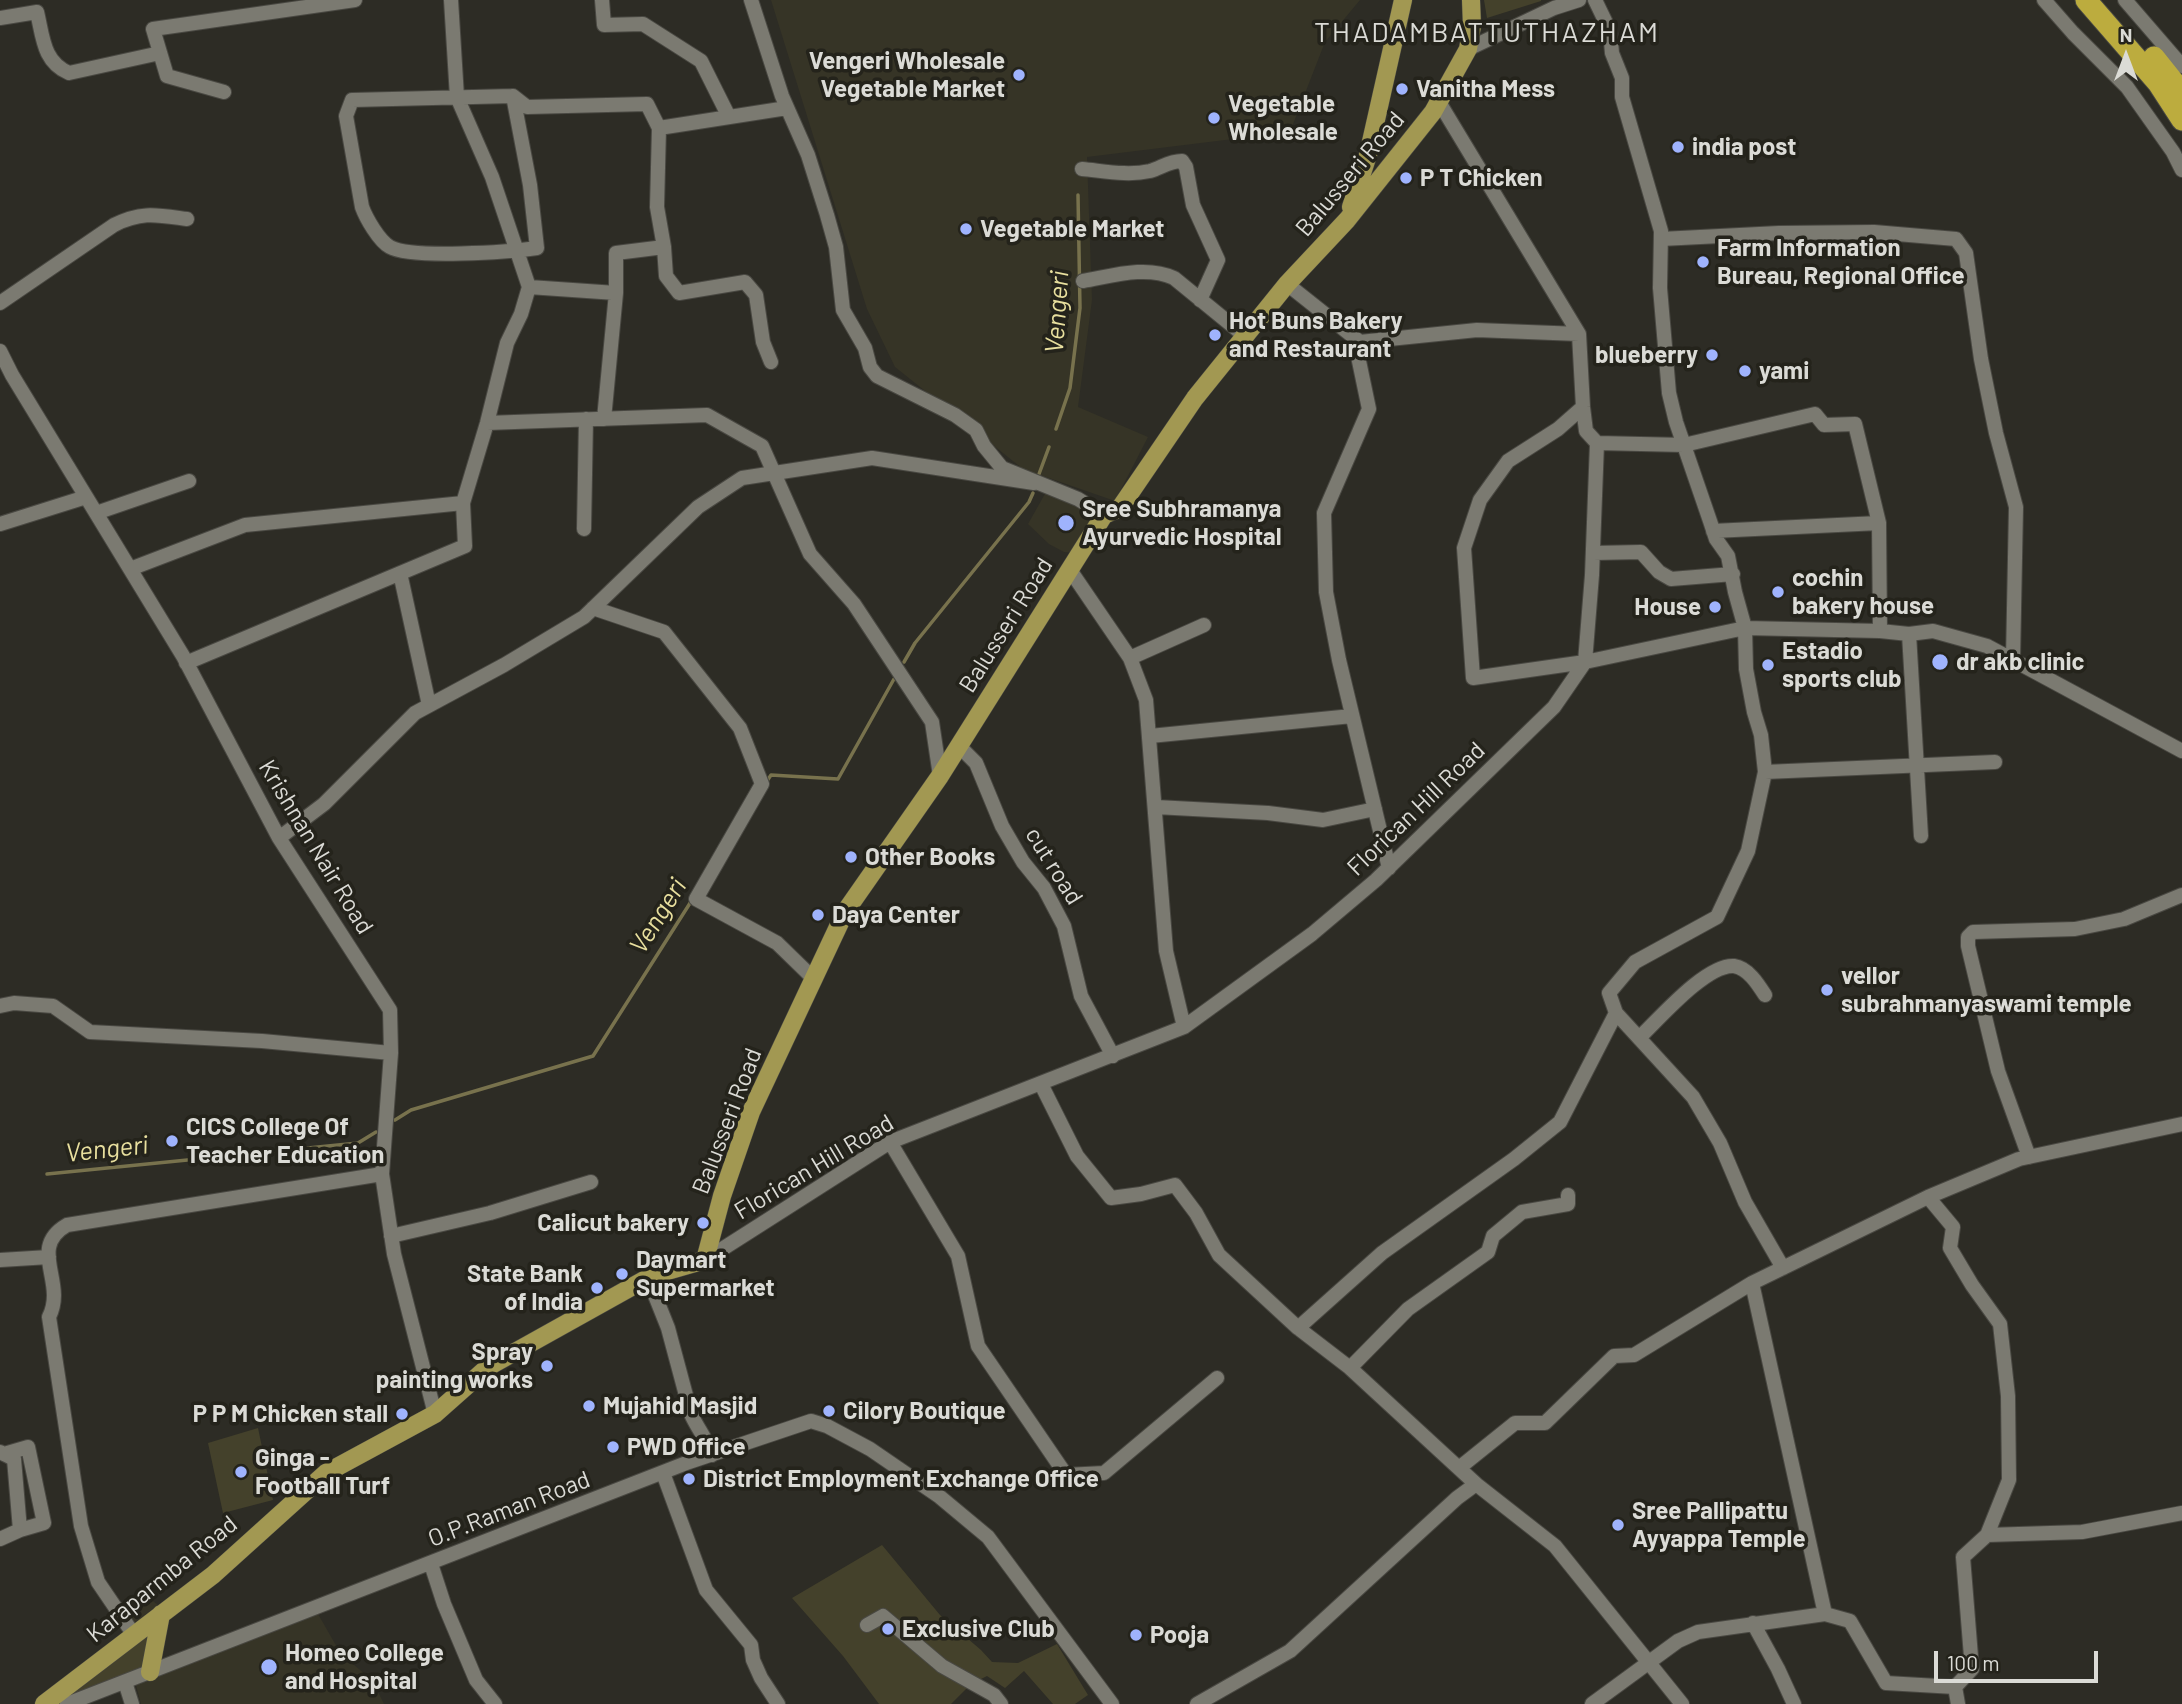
<!DOCTYPE html>
<html>
<head>
<meta charset="utf-8">
<style>
  body { margin:0 }
  #map { position:relative; width:2182px; height:1704px; overflow:hidden; background:#2d2c25; font-family:Barlow,sans-serif }
  canvas { display:block }
  .north { position:absolute; left:2091px; top:21px; width:70px; height:70px; -webkit-text-stroke:5px #24231b; paint-order:stroke; rotate:0deg; font-size:19px; font-weight:700; line-height:28px; text-align:center; color:#dbdbd6 }
  .north::after { content:''; display:block; margin:auto; width:24px; height:32px; background:#dbdbd6; clip-path:polygon(50% 0,100% 100%,50% 72%,0 100%) }
  .scale { position:absolute; left:1934px; top:1651px; width:164px; height:32px; box-sizing:border-box; border:4px solid #dbdbd6; border-top:0; padding-left:9px; font-size:21px; line-height:24px; white-space:nowrap; color:#dbdbd6; -webkit-text-stroke:5px #24231b; paint-order:stroke }
</style>
</head>
<body>
<div id="map">
<canvas width="2182" height="1704"></canvas>
<div class="north">N</div>
<div class="scale">100 m</div>
</div>
<script>
const ctx = document.querySelector('canvas').getContext('2d');
ctx.lineJoin = 'round';
function fillPath(path, color) { ctx.fillStyle = color; ctx.fill(path, 'evenodd'); }
function stroke(path, color, width, dash) { ctx.strokeStyle = color; ctx.lineWidth = width; ctx.lineCap = dash ? 'butt' : 'round'; ctx.setLineDash(dash || []); ctx.stroke(path); }
function label(font, color, halo, rows, align = 'center') {
  ctx.font = font + ' Barlow,sans-serif'; ctx.lineWidth = 7; ctx.setLineDash([]); ctx.textBaseline = 'middle'; ctx.strokeStyle = halo; ctx.fillStyle = color; for (const [text, x, y, turn = 0] of rows) {
    ctx.save(); ctx.translate(x, y); ctx.rotate((+turn || 0) * Math.PI / 180); ctx.textAlign = isNaN(turn) ? turn : align; if (halo) ctx.strokeText(text, 0, 0); ctx.fillText(text, 0, 0); ctx.restore();
  }
}
const built = new Path2D(`
  M771 0H1360L1325 42 1290 132 1087 157 1092 300 1078 407 1148 437 1115 501 1023 469 895 367 867 309Z
  M1046 492 1096 511 1086 554 1064 552 1049 544 1028 524Z
  M145 1595 158 1605 134 1623 122 1611Z
  M318 1614 341 1654 372 1680 384 1704H141L136 1685Z`);
const green = new Path2D(`
  M1484 0H1541V1L1487 18Z
  M258 1428 273 1500 223 1513 208 1443Z
  M882 1545 940 1615 981 1650 992 1662 1018 1663 1057 1644 1088 1695 1075 1704H1053L1024 1671 1005 1688 987 1676 971 1684 951 1704H879L843 1656 792 1598Z
  M156 1622 150 1672 58 1704Z`);
const stream = new Path2D(`
  M1056 429 1070 388 1080 308 1078 195
  M1039 474 1049 447
  M904 662 915 643 1029 502 1033 493
  M767 781 771 775 838 779 894 679
  M395 1120 411 1110 593 1056 692 900
  M47 1174 358 1143 376 1132`);
const minor = new Path2D(`
  M602 0 604 25 643 24 701 61 729 117
  M751 0 782 96 808 155 827 215 836 247 843 310 865 348 870 367 877 376 955 415 976 430 984 446 1002 468 1078 499 1104 515
  M1595 0 1610 31 1612 53 1622 78V97L1661 231 1660 288 1669 393 1676 422 1710 521 1716 539 1728 556 1735 592 1745 628 1746 669 1754 712 1761 735 1765 772 1748 851 1717 917 1635 962 1609 993 1616 1013
  M2044 0 2073 33 2127 87 2173 152 2182 170
  M2125 0 2182 66
  M0 18 37 12C43 37 43 62 69 73L160 53
  M1468 49 1554 8 1579 0
  M224 92 167 76 153 29 355 0
  M513 96 530 185 537 248C510 252 411 259 390 247 379 241 366 218 362 207L346 116 352 100 513 96 527 107 647 104 659 128 787 108
  M1439 102 1579 334
  M659 128 657 207 664 247 666 276 679 293 745 282 756 295 763 342 771 362
  M1082 169C1104 171 1128 176 1150 171 1161 168 1169 161 1182 161L1186 167 1193 205 1218 260 1200 300
  M1661 239 1779 233 1874 232 1956 239 1966 253 1981 359 1996 433 2016 507 2013 660
  M1083 281C1112 276 1146 265 1174 278L1245 336
  M1287 284 1360 342 1477 330 1579 334 1583 407 1586 431 1597 443 1684 445 1815 414 1824 425 1855 424 1879 523
  M529 287 616 293 604 419
  M616 293V253L664 247
  M0 303 114 225C142 211 157 215 187 219
  M1354 337 1369 409 1324 513 1326 592 1339 660 1389 868
  M0 351 12 375 183 656 279 838 390 1010 391 1053 382 1174 394 1254 435 1414
  M1583 407 1558 429 1508 461 1480 500 1464 548 1473 678 1585 662 1592 575 1597 443
  M487 423 707 415 762 446 810 554 854 604 932 722 940 776
  M96 513 189 481
  M0 524 86 497
  M584 529 586 419
  M1713 531 1879 523 1880 631
  M1593 553 1641 552 1659 572 1671 579 1733 574
  M130 569 245 525 463 503 487 423 507 343 521 314 529 287 492 177 457 97 451 0
  M1070 570 1130 658 1146 700 1166 951 1184 1027
  M400 573 429 705
  M593 608 664 632 740 728 762 784 696 899 777 943 814 979
  M1909 634 1921 836
  M1130 658 1204 625
  M186 663 465 546 463 503
  M1150 736 1352 716
  M959 746 976 763 1002 826 1023 862 1044 888 1064 926 1081 996 1113 1056
  M1765 772 1995 762
  M1156 807 1268 813 1323 820 1375 809
  M279 838 324 804 415 713 504 665 584 617 698 507 742 478 872 458 1034 483
  M0 1006 14 1003 53 1006 90 1032 262 1041 391 1053
  M1639 1038C1659 1019 1706 964 1734 966 1748 968 1758 984 1765 995
  M1041 1084 1077 1156 1111 1198 1141 1194 1175 1185 1196 1213 1219 1255 1298 1328 1350 1368 1408 1309 1488 1252 1493 1236 1522 1212 1568 1204V1195
  M890 1142 958 1256 978 1346 1066 1475 1104 1473 1217 1378
  M2029 1157 1998 1071 1968 946V937L1973 932 2075 929 2124 919 2182 895
  M1928 1197 1953 1227 1950 1248 1972 1285 2000 1324 2008 1396 2009 1480 1987 1535 1963 1557 1972 1669 1955 1687
  M391 1236 490 1213 591 1182
  M0 1260 49 1257
  M705 1260 890 1142 1184 1027 1312 934 1376 880 1554 707 1585 662 1745 628 1880 631 1909 634 1933 631 1987 646 2182 751
  M648 1278 668 1328 691 1414C697 1428 707 1439 712 1455
  M1752 1283 1825 1614
  M1298 1328 1382 1253 1514 1159 1560 1122 1616 1013 1693 1097 1720 1143 1745 1202 1783 1268
  M0 1452 14 1459 20 1530 0 1539
  M4 1454 28 1447 44 1523 20 1530
  M1459 1468 1515 1423H1545L1614 1356 1634 1355 1752 1283 1928 1197 2019 1159 2182 1124
  M663 1473 706 1590 751 1645 753 1660 761 1678 778 1704
  M1476 1484 1555 1546 1682 1704
  M1987 1535 2082 1532 2182 1513
  M431 1564 444 1604 476 1680 495 1704
  M1753 1623 1778 1669 1794 1704
  M867 1625 883 1616 942 1666 994 1695 1001 1704
  M134 1635 98 1582 81 1526 49 1317C67 1282 27 1248 67 1225L382 1174
  M125 1682 132 1704
  M67 1704 689 1462 811 1421 827 1426 870 1449 940 1497 988 1537 1112 1704
  M1197 1704 1290 1651 1457 1498 1476 1484 1350 1368
  M1592 1704 1678 1641 1698 1632 1825 1614 1850 1621 1886 1683 1955 1687 1958 1704`);
const major = new Path2D(`
  M1351 207 1368 155 1403 0
  M150 1672 161 1614
  M44 1704 213 1575 326 1473 435 1414 488 1367 653 1275 705 1260 722 1196 751 1112 845 912 940 776 1104 515 1120 508 1195 398 1287 284 1347 220 1433 112 1468 49 1472 26 1471 0`);
const highway = new Path2D(`
  M2086 0 2158 83 2182 120
  M2154 57 2182 92`);
const markers = [
  [1019,75,7,"#9fb3fd"],
  [1402,89,7,"#9fb3fd"],
  [1214,118,7,"#9fb3fd"],
  [1678,147,7,"#9fb3fd"],
  [1406,178,7,"#9fb3fd"],
  [966,229,7,"#9fb3fd"],
  [1703,262,7,"#9fb3fd"],
  [1215,335,7,"#9fb3fd"],
  [1712,355,7,"#9fb3fd"],
  [1745,371,7,"#9fb3fd"],
  [1066,523,9,"#9fb3fd"],
  [1778,592,7,"#9fb3fd"],
  [1715,607,7,"#9fb3fd"],
  [1940,662,9,"#9fb3fd"],
  [1768,665,7,"#9fb3fd"],
  [851,857,7,"#9fb3fd"],
  [818,915,7,"#9fb3fd"],
  [1827,990,7,"#9fb3fd"],
  [172,1141,7,"#9fb3fd"],
  [703,1223,7,"#9fb3fd"],
  [622,1274,7,"#9fb3fd"],
  [597,1288,7,"#9fb3fd"],
  [547,1366,7,"#9fb3fd"],
  [589,1406,7,"#9fb3fd"],
  [829,1411,7,"#9fb3fd"],
  [402,1414,7,"#9fb3fd"],
  [613,1447,7,"#9fb3fd"],
  [241,1472,7,"#9fb3fd"],
  [689,1479,7,"#9fb3fd"],
  [1618,1525,7,"#9fb3fd"],
  [888,1629,7,"#9fb3fd"],
  [1136,1635,7,"#9fb3fd"],
  [269,1667,9,"#9fb3fd"]
];
const poiNames = [
  ["Vengeri Wholesale",1005,61,"right"],
  ["Vegetable Market",1005,89,"right"],
  ["Vanitha Mess",1416,89],
  ["Vegetable",1228,104],
  ["Wholesale",1228,132],
  ["india post",1692,147],
  ["P T Chicken",1420,178],
  ["Vegetable Market",980,229],
  ["Farm Information",1717,248],
  ["Bureau, Regional Office",1717,276],
  ["Hot Buns Bakery",1229,321],
  ["and Restaurant",1229,349],
  ["blueberry",1698,355,"right"],
  ["yami",1759,371],
  ["Sree Subhramanya",1082,509],
  ["Ayurvedic Hospital",1082,537],
  ["cochin",1792,578],
  ["bakery house",1792,606],
  ["House",1701,607,"right"],
  ["Estadio",1782,651],
  ["sports club",1782,679],
  ["dr akb clinic",1956,662],
  ["Other Books",865,857],
  ["Daya Center",832,915],
  ["vellor",1841,976],
  ["subrahmanyaswami temple",1841,1004],
  ["CICS College Of",186,1127],
  ["Teacher Education",186,1155],
  ["Calicut bakery",689,1223,"right"],
  ["Daymart",636,1260],
  ["Supermarket",636,1288],
  ["State Bank",583,1274,"right"],
  ["of India",583,1302,"right"],
  ["Spray",533,1352,"right"],
  ["painting works",533,1380,"right"],
  ["Mujahid Masjid",603,1406],
  ["Cilory Boutique",843,1411],
  ["P P M Chicken stall",388,1414,"right"],
  ["PWD Office",627,1447],
  ["Ginga -",255,1458],
  ["Football Turf",255,1486],
  ["District Employment Exchange Office",703,1479],
  ["Sree Pallipattu",1632,1511],
  ["Ayyappa Temple",1632,1539],
  ["Exclusive Club",902,1629],
  ["Pooja",1150,1635],
  ["Homeo College",285,1653],
  ["and Hospital",285,1681]
];
const streetNames = [
  ["Balusseri Road",1350,174,-50],
  ["Balusseri Road",1006,625,-58],
  ["Florican Hill Road",1416,809,-44],
  ["Krishnan Nair Road",316,847,59],
  ["cut road",1054,866,58],
  ["Balusseri Road",727,1121,-69],
  ["Florican Hill Road",814,1167,-31],
  ["O.P.Raman Road",509,1509,-21],
  ["Karaparmba Road",162,1579,-39]
];
const waterNames = [
  ["Vengeri",1057,312,-86],
  ["Vengeri",658,916,-58],
  ["Vengeri",107,1149,-6]
];
const quarterNames = [
  ["THADAMBATTUTHAZHAM",1487,33]
];
fillPath(built, '#363426');
fillPath(green, '#44412b');
stroke(stream, '#78724d', 3.5);
stroke(minor, '#494842', 16);
stroke(major, '#494842', 19);
stroke(highway, '#494842', 23);
stroke(minor, '#7b7a71', 14);
stroke(major, '#a29852', 18);
stroke(highway, '#bcac3e', 21);
for (const [x, y, r, color] of markers) { const dot = new Path2D(); dot.arc(x, y, r, 0, 2 * Math.PI); ctx.fillStyle = color; ctx.fill(dot); stroke(dot, '#24231b', 2.5); }
label('bold 24px', '#dbdbd6', '#24231b', poiNames, 'left');
label('24px', '#dbdbd6', '#24231b', streetNames);
label('italic 26px', '#e8df9e', '#24231b', waterNames);
ctx.letterSpacing = '2px';
label('28px', '#dbdbd6', '#24231b', quarterNames);
ctx.letterSpacing = '0px';
</script>
</body>
</html>
